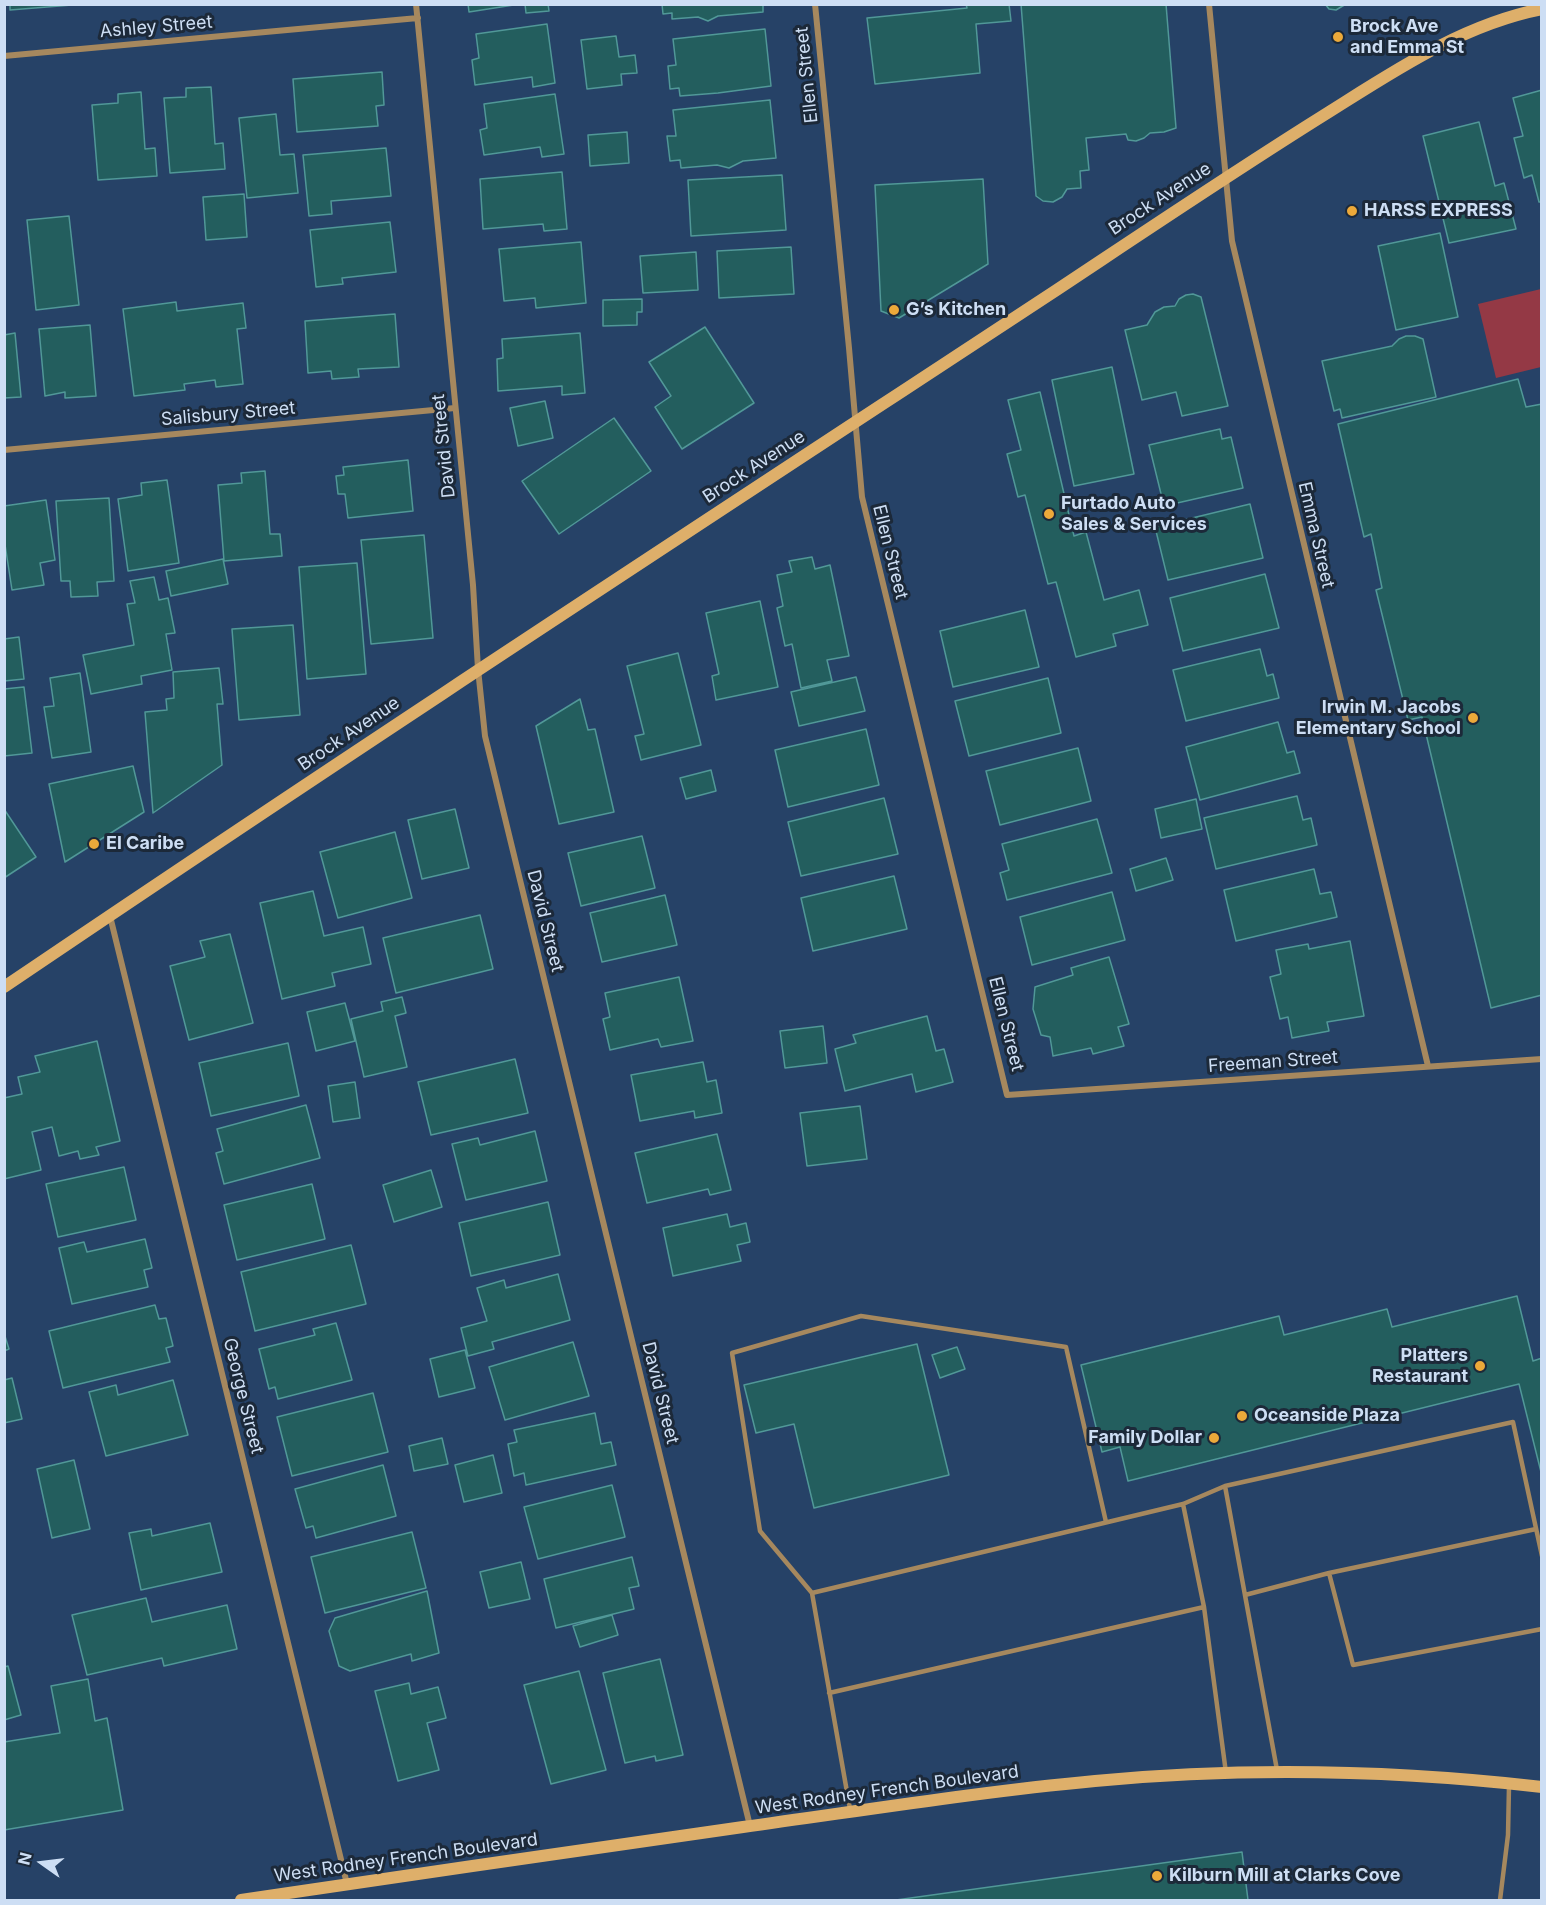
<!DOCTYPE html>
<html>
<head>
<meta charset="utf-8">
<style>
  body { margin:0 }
  #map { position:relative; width:1546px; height:1905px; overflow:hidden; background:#264267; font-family:Inter,sans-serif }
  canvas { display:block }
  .frame { position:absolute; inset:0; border:6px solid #cddef4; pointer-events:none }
  .north { position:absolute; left:12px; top:1833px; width:60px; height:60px; -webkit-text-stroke:4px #1c2939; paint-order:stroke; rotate:284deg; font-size:16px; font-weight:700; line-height:24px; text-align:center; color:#cddef4 }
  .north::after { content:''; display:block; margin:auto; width:21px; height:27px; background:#cddef4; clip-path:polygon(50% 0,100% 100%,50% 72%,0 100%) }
</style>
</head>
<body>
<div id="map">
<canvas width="1546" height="1905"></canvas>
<div class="frame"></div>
<div class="north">N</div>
</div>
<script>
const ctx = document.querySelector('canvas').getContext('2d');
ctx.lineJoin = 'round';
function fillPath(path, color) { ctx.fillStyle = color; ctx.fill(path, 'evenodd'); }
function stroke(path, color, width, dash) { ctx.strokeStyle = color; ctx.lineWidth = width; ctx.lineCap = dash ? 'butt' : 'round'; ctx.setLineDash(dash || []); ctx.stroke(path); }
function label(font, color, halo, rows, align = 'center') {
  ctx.font = font + ' Inter,sans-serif'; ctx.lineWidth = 6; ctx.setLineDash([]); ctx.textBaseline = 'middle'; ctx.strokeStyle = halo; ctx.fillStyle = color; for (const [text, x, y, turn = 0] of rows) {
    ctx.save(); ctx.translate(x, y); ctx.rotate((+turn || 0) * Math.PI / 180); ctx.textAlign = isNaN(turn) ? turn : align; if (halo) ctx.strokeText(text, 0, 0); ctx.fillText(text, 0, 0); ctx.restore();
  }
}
const green = new Path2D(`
  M1541 289V367L1496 378 1478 304Z`);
const building = new Path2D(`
  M10 4H72V5L10 10Z
  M468 4H520L469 12Z
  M525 4H548L549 11 526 13Z
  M662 4H763V12L718 16 708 21 698 17 672 19V13L663 14Z
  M966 4H1009L1011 21 976 24 980 73 875 84 867 18 967 8Z
  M1021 4H1166L1176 128 1164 132 1150 133 1144 138 1136 141 1128 140 1126 134 1086 138 1089 170 1080 171 1081 188 1067 189 1062 197 1053 202 1043 201 1036 196Z
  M1325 4H1346L1336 10 1329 9Z
  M547 24 555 83 533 87 532 77 475 85 472 60 479 58 476 34Z
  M765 29 771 86 718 93 680 96 679 88 670 89 668 66 676 65 673 39Z
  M616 36 619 57 635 55 637 73 621 74 622 85 587 89 581 40Z
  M382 72 384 105 376 106 378 126 297 132 293 79Z
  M211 87 215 144 223 143 225 169 170 173 164 98 186 97V88Z
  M1542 90V202H1539L1532 175 1524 178 1514 138 1523 136 1513 98Z
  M141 92 145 149 155 148 157 176 98 180 92 105 118 103V94Z
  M555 94 564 154 542 157 540 147 484 155 480 130 487 128 484 104Z
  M770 100 776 158 743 161 729 168 717 165 681 168 680 160 670 161 667 136H676L673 110Z
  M276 114 280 155 294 154 298 193 247 198 239 118Z
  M1479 122 1495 186 1504 183 1516 229 1449 243 1423 136Z
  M627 132 629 163 590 166 588 135Z
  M386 148 391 196 331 201 332 214 309 216 303 155Z
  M562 172 567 229 544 231 543 224 483 229 480 179Z
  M782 175 786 230 691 236 688 180Z
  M983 179 988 264 899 318 881 311 875 185Z
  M244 194 247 237 206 240 203 197Z
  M69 216 79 305 36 310 27 220Z
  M390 222 396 272 342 278 343 284 316 287 310 230Z
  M1440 233 1458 317 1396 330 1378 246Z
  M581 242 586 303 536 308 535 298 504 301 499 249Z
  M791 247 794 294 719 298 717 251Z
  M696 252 698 290 643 293 640 256Z
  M1193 294 1201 297 1228 406 1182 416 1176 392 1142 400 1125 330 1147 325 1155 312 1164 307 1175 306 1179 299 1186 295Z
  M642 299V312H637V325L603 326V300Z
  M176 302 177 311 243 303 246 328 237 329 243 384 216 387 215 380 184 384 185 390 134 396 123 309Z
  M395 314 399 367 358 369 359 377 332 379 331 371 308 373 305 321Z
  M90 325 96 396 65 398V392L45 396 39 329Z
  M705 327 754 403 682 449 655 407 671 396 649 362Z
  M15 333 21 397 4 398V335Z
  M580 333 585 393 562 395V386L498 391 497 359 503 358 502 339Z
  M1406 336H1415L1423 339 1436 397 1342 418 1340 409 1334 411 1322 361 1392 346 1399 339Z
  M1112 367 1134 474 1074 486 1052 380Z
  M1518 379 1526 407 1542 404V995L1491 1008 1422 717 1408 720 1376 590 1382 588 1371 534 1364 537 1338 424Z
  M1040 392 1074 536 1086 532 1104 600 1139 590 1148 625 1113 634 1116 646 1076 657 1056 582 1048 584 1025 495 1018 497 1007 454 1021 450 1008 400Z
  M545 401 553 438 518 446 510 408Z
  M614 418 651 471 559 534 522 481Z
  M1220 429 1222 439 1231 437 1243 488 1164 506 1149 445Z
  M408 460 413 511 348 518 345 494H338L336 476 344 475 343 467Z
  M265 471 270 534H280L282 556 224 561 218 485 242 483 241 473Z
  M167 480 179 563 128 571 118 499 142 495 141 483Z
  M109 498 114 581 97 582 98 596 71 597 70 581H61L56 501Z
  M46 500 55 560 40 563 44 585 12 590 4 538V506Z
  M1250 504 1263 558 1168 580 1155 527Z
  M424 535 433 638 371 644 361 540Z
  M812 557 815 569 830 565 849 656 827 660 832 681 801 688 792 644 785 646 777 608 783 606 777 575 792 572 789 561Z
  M223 559 228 584 171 596 166 571Z
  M357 563 366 674 307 679 299 567Z
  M1265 574 1279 628 1183 651 1170 598Z
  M154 577 159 600 168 598 175 633 166 634 172 670 141 676 142 684 91 694 83 655 134 645 127 604 135 603 130 581Z
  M760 601 778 687 716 700 712 676 719 674 706 613Z
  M1025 610 1039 667 953 687 940 631Z
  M293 625 300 715 239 720 232 629Z
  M19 637 24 679 4 681V639Z
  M1260 649 1267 676 1273 674 1279 698 1186 721 1173 670Z
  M678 653 701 745 641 760 635 736 644 734 627 666Z
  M219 668 223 704H217L222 765 153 813 145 712 167 710 166 699 174 698 173 672Z
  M80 673 91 752 52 758 44 707 54 706 50 678Z
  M856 677 865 711 799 726 791 692Z
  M1048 678 1061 733 969 756 955 701Z
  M24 687 32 753 4 756V689Z
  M580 699 588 730 595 729 614 812 559 824 536 726Z
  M1278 722 1287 753 1294 751 1300 773 1200 800 1186 747Z
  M866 729 879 785 788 807 775 750Z
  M1078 748 1091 801 1000 825 986 771Z
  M133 766 144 812 65 862 49 784Z
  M711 770 716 791 686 799 680 778Z
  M1297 796 1303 820 1311 818 1317 845 1216 869 1204 818Z
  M884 798 898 854 801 876 788 822Z
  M1196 799 1202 829 1161 838 1155 809Z
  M4 809 36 857 4 878Z
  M455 809 469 868 422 879 408 820Z
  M1097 819 1112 873 1007 900 1000 873 1009 870 1002 844Z
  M395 832 412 898 338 918 320 852Z
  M642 836 655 888 581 906 568 853Z
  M1166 858 1173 880 1136 891 1130 869Z
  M1314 869 1320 894 1331 892 1337 917 1236 941 1224 890Z
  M894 876 907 929 813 951 801 898Z
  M313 891 324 936 363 927 371 964 332 973 335 986 282 999 260 903Z
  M1112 892 1125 940 1032 965 1020 917Z
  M665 895 677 945 602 962 590 913Z
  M480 915 493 969 396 993 383 938Z
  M230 934 253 1023 189 1040 170 966 205 957 200 941Z
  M1350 941 1364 1016 1327 1022 1329 1031 1292 1038 1288 1017 1280 1019 1270 977 1281 974 1276 950 1308 944 1309 949Z
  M1109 957 1129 1024 1118 1027 1124 1046 1093 1054 1091 1048 1053 1056 1050 1037 1041 1035 1033 1009 1035 987 1073 975 1071 968Z
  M679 977 693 1041 661 1047 658 1039 610 1050 603 1019 610 1017 605 993Z
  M402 997 406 1013 395 1016 407 1067 364 1077 351 1019 383 1011 381 1002Z
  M345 1003 355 1041 316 1051 307 1012Z
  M927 1016 936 1051 944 1049 953 1082 916 1092 912 1074 845 1091 835 1049 856 1043 853 1035Z
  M823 1026 827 1063 785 1068 780 1031Z
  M97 1041 120 1141 96 1147 99 1155 80 1159 78 1151 59 1156 52 1127 32 1132 41 1170 4 1179V1098L22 1094 18 1077 40 1072 35 1056Z
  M288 1043 299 1096 211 1116 199 1063Z
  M515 1059 528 1113 431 1135 418 1082Z
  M703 1062 707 1082 716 1080 722 1113 695 1118 694 1111 640 1121 631 1075Z
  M355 1082 360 1118 333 1122 328 1086Z
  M306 1105 320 1158 224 1184 216 1153 223 1151 217 1129Z
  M860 1106 867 1159 807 1166 800 1113Z
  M535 1131 547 1181 466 1200 452 1144 478 1138 480 1145Z
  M717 1134 731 1190 710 1195 708 1189 647 1203 635 1153Z
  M124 1167 136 1220 58 1237 46 1184Z
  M431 1170 442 1207 394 1222 383 1185Z
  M312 1184 325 1239 237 1260 224 1205Z
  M548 1202 560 1255 471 1276 459 1223Z
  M727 1214 730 1227 746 1223 750 1242 737 1245 741 1261 673 1276 663 1228Z
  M145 1239 152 1268 144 1270 148 1287 72 1304 59 1248 84 1242 87 1252Z
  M351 1245 366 1304 255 1331 241 1272Z
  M558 1274 570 1320 492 1342 494 1349 468 1356 461 1328 487 1321 477 1288 504 1280 506 1288Z
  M1517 1296 1533 1361 1542 1358V1476L1519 1384 1128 1481 1120 1447 1102 1452 1081 1365 1279 1316 1284 1335 1387 1309 1392 1327Z
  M155 1305 159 1319 166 1318 173 1346 166 1348 170 1362 63 1388 49 1331Z
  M336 1323 352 1380 278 1399 275 1387 269 1389 259 1349 315 1335 313 1329Z
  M4 1333 9 1349 4 1351Z
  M573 1342 589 1396 505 1420 489 1367Z
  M917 1344 949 1475 814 1508 794 1424 756 1433 744 1385Z
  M957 1347 965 1369 940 1378 932 1355Z
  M465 1350 475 1388 439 1397 430 1359Z
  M12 1378 22 1419 4 1423V1380Z
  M173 1380 188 1435 106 1456 89 1392 116 1385 118 1395Z
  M373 1393 388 1452 292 1476 277 1417Z
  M595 1413 601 1444 611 1442 616 1465 526 1485 524 1473 514 1476 508 1444 517 1442 514 1430Z
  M442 1438 448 1464 414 1471 409 1446Z
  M493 1455 502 1493 464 1502 455 1465Z
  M74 1460 90 1529 52 1538 37 1469Z
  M383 1465 396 1516 316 1538 313 1526 306 1528 295 1489Z
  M612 1485 625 1537 538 1559 524 1507Z
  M210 1523 222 1572 141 1590 129 1533 151 1529 152 1536Z
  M412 1532 426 1588 325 1613 311 1557Z
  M632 1557 639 1586 629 1588 634 1609 556 1628 544 1579Z
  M521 1562 530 1599 489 1608 480 1572Z
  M427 1591 439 1653 412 1661 411 1654 350 1671 339 1666 329 1631 335 1618Z
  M146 1598 152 1622 227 1605 237 1649 164 1666 162 1658 87 1675 72 1615Z
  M612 1615 618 1635 580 1647 573 1626Z
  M660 1659 683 1755 656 1761 655 1756 625 1763 603 1673Z
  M8 1666 21 1715 4 1720V1667Z
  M579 1671 606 1770 551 1784 524 1685Z
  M88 1679 95 1721 107 1718 123 1810 4 1830V1742L60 1733 51 1686Z
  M409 1683 411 1694 438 1687 446 1718 427 1723 439 1770 398 1781 375 1691Z
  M1242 1852 1248 1900H896Z`);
const service = new Path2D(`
  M1225 1486 1277 1770
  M1183 1504 1204 1607 1226 1773
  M1329 1573 1353 1665 1542 1629
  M812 1593 760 1531 732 1353 861 1316 1066 1347 1106 1522
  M1245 1595 1329 1573 1536 1529
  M829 1693 1204 1607
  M850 1809 812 1593 1183 1504 1225 1486 1513 1422 1542 1556
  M1500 1900 1508 1835 1509 1786`);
const minor = new Path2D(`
  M416 4 473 585 478 669 485 736 750 1826
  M815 4 849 348 862 497 1007 1095 1542 1059
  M1209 4 1232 241 1428 1066
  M4 56 418 18
  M4 450 455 408
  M110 916 347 1884`);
const secondary = new Path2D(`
  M4 987C351 752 702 523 1052 293 1141 234 1230 174 1321 117 1390 74 1460 25 1542 9
  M241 1900C408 1875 576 1851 743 1827 860 1811 977 1792 1095 1781 1243 1767 1394 1770 1542 1787`);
const markers = [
  [1338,37,6,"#eca93a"],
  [1352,211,6,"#eca93a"],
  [894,310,6,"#eca93a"],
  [1049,514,6,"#eca93a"],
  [1473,718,6,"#eca93a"],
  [94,844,6,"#eca93a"],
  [1480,1366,6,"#eca93a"],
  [1242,1416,6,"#eca93a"],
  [1214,1438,6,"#eca93a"],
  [1157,1876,6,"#eca93a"]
];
const streetNames = [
  ["Ashley Street",156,27,-5],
  ["Ellen Street",807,75,-96],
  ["Brock Avenue",1160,199,-33],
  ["Salisbury Street",228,414,-5],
  ["David Street",444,446,-96],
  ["Brock Avenue",754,467,-33],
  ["Emma Street",1316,535,77],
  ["Ellen Street",890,552,76],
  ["Brock Avenue",349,734,-34],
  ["David Street",545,921,76],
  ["Ellen Street",1006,1024,76],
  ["Freeman Street",1273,1062,-4],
  ["David Street",660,1393,76],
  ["George Street",243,1396,76],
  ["West Rodney French Boulevard",887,1790,-8],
  ["West Rodney French Boulevard",406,1858,-8]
];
const poiNames = [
  ["Brock Ave",1350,27],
  ["and Emma St",1350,48],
  ["HARSS EXPRESS",1364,211],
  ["G’s Kitchen",906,310],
  ["Furtado Auto",1061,504],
  ["Sales & Services",1061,525],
  ["Irwin M. Jacobs",1461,708,"right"],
  ["Elementary School",1461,729,"right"],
  ["El Caribe",106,844],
  ["Platters",1468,1356,"right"],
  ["Restaurant",1468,1377,"right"],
  ["Oceanside Plaza",1254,1416],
  ["Family Dollar",1202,1438,"right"],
  ["Kilburn Mill at Clarks Cove",1169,1876]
];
fillPath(green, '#943945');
fillPath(building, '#235e5e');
stroke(building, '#519898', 1.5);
stroke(service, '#a6885e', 4.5);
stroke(minor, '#a6885e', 6);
stroke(secondary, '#deaf6a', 12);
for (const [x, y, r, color] of markers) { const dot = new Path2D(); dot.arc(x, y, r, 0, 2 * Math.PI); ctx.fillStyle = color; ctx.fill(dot); stroke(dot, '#1c2939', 2); }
label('18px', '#cddef4', '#1c2939', streetNames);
label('bold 18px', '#cddef4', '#1c2939', poiNames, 'left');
</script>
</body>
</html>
